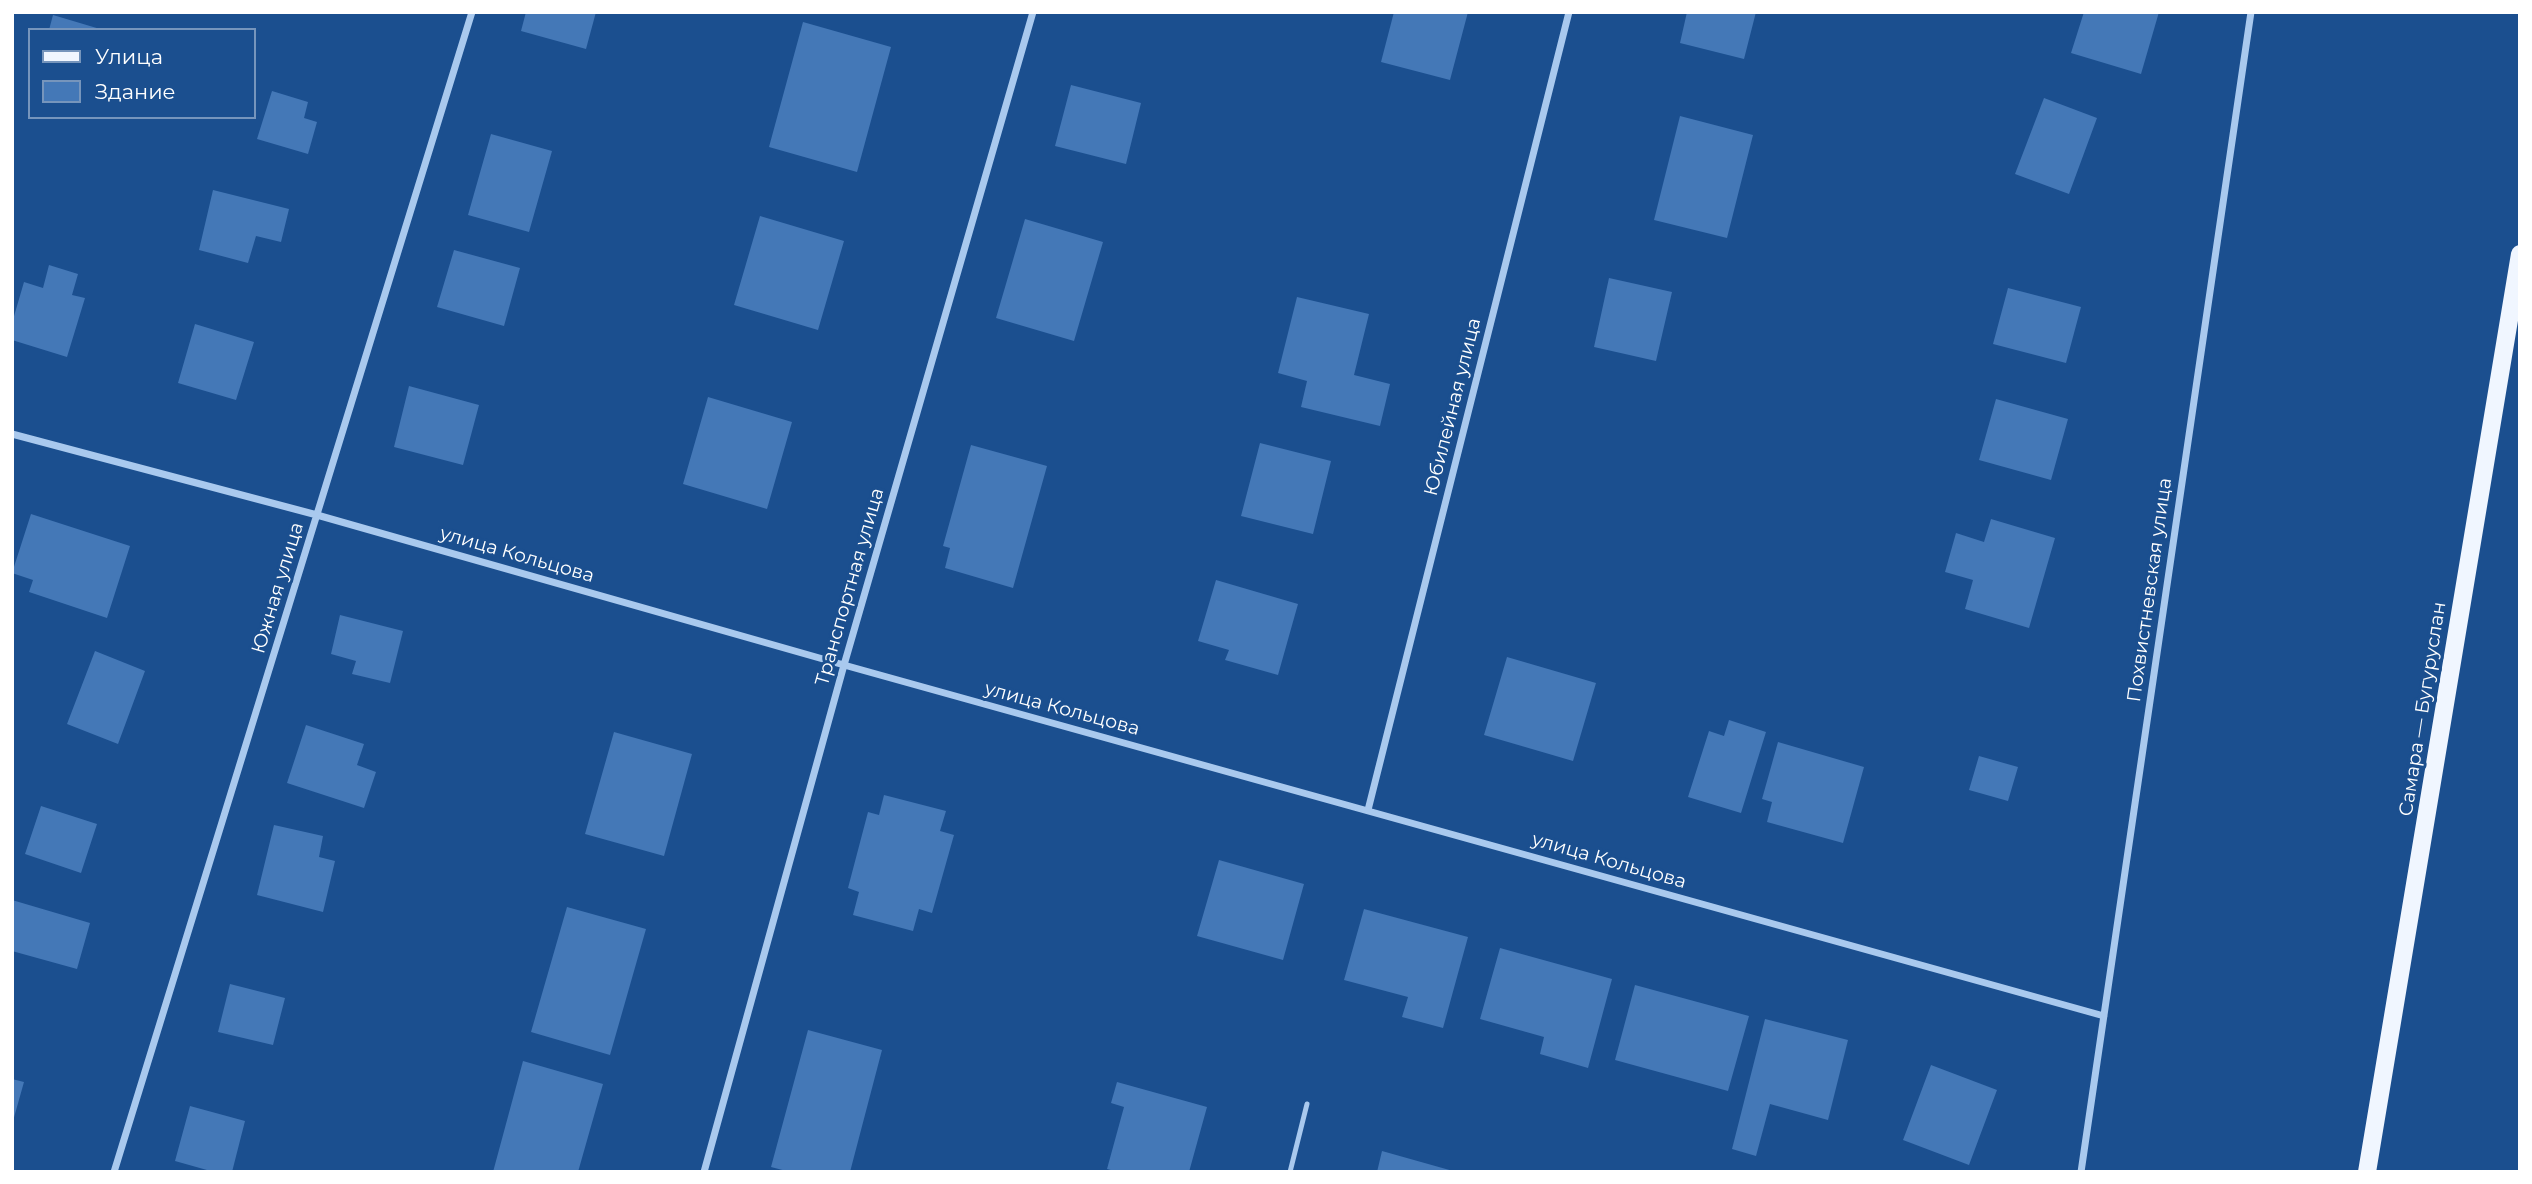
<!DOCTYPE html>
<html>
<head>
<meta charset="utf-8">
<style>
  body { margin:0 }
  #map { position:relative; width:2532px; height:1184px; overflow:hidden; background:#1b4f8f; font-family:Montserrat,sans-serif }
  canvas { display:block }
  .frame { position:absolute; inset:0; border:14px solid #fff; pointer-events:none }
  .legend { position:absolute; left:28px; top:28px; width:228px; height:91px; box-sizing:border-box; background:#1b4f8f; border:2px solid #7695bc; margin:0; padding:9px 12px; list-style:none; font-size:21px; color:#fff }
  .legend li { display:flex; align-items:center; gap:14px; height:35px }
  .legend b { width:35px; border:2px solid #7695bc }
</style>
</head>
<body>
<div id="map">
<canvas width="2532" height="1184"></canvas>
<div class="frame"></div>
<ul class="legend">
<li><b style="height:9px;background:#f0f6ff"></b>Улица</li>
<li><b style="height:19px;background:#4478b7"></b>Здание</li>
</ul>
</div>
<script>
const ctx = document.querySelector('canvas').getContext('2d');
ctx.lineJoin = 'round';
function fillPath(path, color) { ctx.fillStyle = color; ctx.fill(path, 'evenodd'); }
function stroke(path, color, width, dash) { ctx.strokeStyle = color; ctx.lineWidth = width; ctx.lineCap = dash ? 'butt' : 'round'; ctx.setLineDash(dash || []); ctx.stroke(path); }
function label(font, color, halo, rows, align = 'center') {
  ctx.font = font + ' Montserrat,sans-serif'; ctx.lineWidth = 6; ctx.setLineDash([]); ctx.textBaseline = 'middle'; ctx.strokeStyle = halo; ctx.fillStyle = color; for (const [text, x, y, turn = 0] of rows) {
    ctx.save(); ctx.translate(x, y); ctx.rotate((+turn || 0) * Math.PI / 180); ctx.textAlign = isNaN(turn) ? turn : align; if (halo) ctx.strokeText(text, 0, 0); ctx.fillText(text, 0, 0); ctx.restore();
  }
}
const building = new Path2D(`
  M526 12H596L586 49 521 31Z
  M1394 12H1468L1450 80 1381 62Z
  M1687 12H1756L1744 59 1680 43Z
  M2084 12H2159L2141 74 2071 53Z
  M53 15 100 29V30H49Z
  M803 22 891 47 857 172 769 147Z
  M1071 85 1141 103 1126 164 1055 146Z
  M272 91 308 102 304 118 317 122 308 154 257 139Z
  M2044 98 2097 118 2069 194 2015 174Z
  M1680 116 1753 135 1727 238 1654 220Z
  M491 134 552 151 529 232 468 215Z
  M213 190 289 209 281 242 256 236 248 263 199 250Z
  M760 216 844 241 818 330 734 305Z
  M1025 219 1103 242 1074 341 996 318Z
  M454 250 520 268 504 326 437 307Z
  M49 265 78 274 72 295 85 298 67 357 12 340V323L24 282 43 288Z
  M1609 278 1672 292 1656 361 1594 347Z
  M2008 288 2081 307 2066 363 1993 344Z
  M1297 297 1369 314 1354 375 1390 384 1380 426 1301 407 1307 381 1278 373Z
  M195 324 254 342 236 400 178 383Z
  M409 386 479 405 463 465 394 447Z
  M708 397 792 422 767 509 683 484Z
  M1996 399 2068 419 2051 480 1979 460Z
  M1260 443 1331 461 1313 534 1241 516Z
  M971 445 1047 466 1013 588 945 568 950 548 943 546Z
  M31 514 130 546 107 618 29 592 33 580 12 573Z
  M1991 519 2055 538 2029 628 1965 609 1973 580 1945 572 1956 533 1984 542Z
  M1216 580 1298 604 1278 675 1225 660 1229 650 1198 641Z
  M340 615 403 631 390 683 352 674 356 661 331 654Z
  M95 651 145 671 118 744 67 724Z
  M1507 657 1596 683 1573 761 1484 735Z
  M1729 720 1766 732 1741 813 1688 797 1709 731 1724 736Z
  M306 725 364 744 357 765 376 772 364 808 287 783Z
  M614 732 692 754 664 856 585 834Z
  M1778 742 1864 767 1843 843 1767 822 1772 802 1762 799Z
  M1979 756 2018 767 2008 801 1969 790Z
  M884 795 946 811 940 831 954 835 932 913 919 909 913 931 853 915 859 892 848 888 868 812 879 815Z
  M41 806 97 824 81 873 25 854Z
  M274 825 323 836 319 857 335 861 323 912 257 895Z
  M1219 860 1304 884 1283 960 1197 936Z
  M12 900 90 923 77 969 12 951Z
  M567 907 646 929 610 1055 531 1032Z
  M1364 909 1468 937 1443 1028 1402 1017 1408 997 1344 980Z
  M1500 948 1612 979 1588 1068 1540 1054 1544 1037 1480 1019Z
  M230 984 285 998 273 1045 218 1032Z
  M1635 985 1749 1016 1728 1091 1615 1060Z
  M1765 1019 1848 1040 1828 1120 1770 1104 1756 1156 1732 1149Z
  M808 1030 882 1050 850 1172H790L771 1167Z
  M523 1061 603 1084 578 1172H493Z
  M1931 1065 1997 1090 1969 1165 1903 1140Z
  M12 1079 24 1082 13 1121H12Z
  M1117 1082 1207 1107 1189 1172H1118L1107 1169 1124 1107 1111 1103Z
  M190 1106 245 1121 232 1172H214L175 1161Z
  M1382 1151 1453 1171V1172H1377Z`);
const service = new Path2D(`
  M1290 1172 1307 1104`);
const minor = new Path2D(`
  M12 434 317 515 844 665 2104 1016
  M1368 810 1569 12
  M114 1172 472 12
  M704 1172 844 665 1033 12
  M2081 1172 2251 12`);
const primary = new Path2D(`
  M2367 1172 2520 254`);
const streetNames = [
  ["Юбилейная улица",1453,407,-76],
  ["улица Кольцова",517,555,16],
  ["Транспортная улица",850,587,-74],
  ["Южная улица",278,588,-73],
  ["Похвистневская улица",2150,590,-82],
  ["улица Кольцова",1062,709,15],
  ["Самара — Бугуруслан",2423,709,-81],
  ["улица Кольцова",1609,861,16]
];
fillPath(building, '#4478b7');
stroke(service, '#a9c9ee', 5);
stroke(minor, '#a9c9ee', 7);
stroke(primary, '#f0f6ff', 18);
label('19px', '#fff', '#1b4f8f', streetNames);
</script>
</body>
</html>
